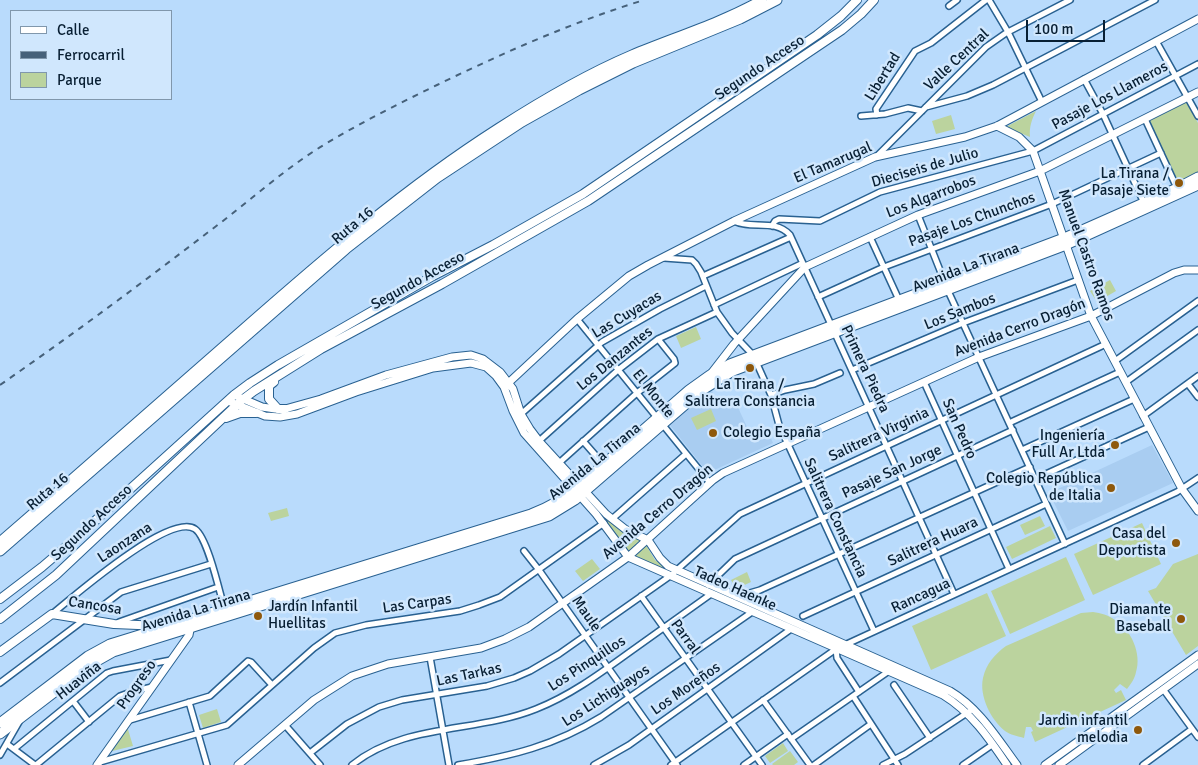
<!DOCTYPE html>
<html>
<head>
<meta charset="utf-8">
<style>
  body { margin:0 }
  #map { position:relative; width:1198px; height:765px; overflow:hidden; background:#b9dbfc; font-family:Signika,sans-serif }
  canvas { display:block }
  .legend { position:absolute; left:10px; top:10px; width:162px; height:90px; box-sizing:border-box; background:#d0e7fd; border:1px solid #8097ac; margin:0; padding:6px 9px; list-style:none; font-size:15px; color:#081f33 }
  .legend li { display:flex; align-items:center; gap:10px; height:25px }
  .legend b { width:25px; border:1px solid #8097ac }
  .scale { position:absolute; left:1026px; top:20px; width:79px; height:22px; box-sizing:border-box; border:2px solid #081f33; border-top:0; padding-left:6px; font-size:15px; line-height:18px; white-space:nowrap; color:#081f33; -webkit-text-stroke:4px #d0e7fd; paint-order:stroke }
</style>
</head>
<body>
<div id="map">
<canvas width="1198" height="765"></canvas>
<ul class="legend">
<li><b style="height:6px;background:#fff"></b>Calle</li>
<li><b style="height:6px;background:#46617a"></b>Ferrocarril</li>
<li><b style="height:14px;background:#bbd39e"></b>Parque</li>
</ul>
<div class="scale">100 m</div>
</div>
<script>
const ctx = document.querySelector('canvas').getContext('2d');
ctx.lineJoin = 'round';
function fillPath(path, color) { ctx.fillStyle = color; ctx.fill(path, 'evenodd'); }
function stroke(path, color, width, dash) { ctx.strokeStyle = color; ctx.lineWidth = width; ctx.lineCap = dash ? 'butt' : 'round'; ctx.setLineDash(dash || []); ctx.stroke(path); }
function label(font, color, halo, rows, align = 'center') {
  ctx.font = font + ' Signika,sans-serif'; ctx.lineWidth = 5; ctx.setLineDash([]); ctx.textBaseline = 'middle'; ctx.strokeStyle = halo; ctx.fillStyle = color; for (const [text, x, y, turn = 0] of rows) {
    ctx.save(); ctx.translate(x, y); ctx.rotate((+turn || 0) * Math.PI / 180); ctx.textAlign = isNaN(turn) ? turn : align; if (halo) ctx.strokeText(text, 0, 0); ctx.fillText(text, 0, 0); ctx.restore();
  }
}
const built = new Path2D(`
  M712 391 720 408 735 401 754 442 770 436 773 443 708 473 669 424Z
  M1152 445 1173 483 1068 531 1049 493Z`);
const green = new Path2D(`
  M1187 101 1198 123V172L1178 182 1148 121Z
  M1036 111C1032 119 1029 127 1030 137L1013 130 1002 129Z
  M951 115 955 129 936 134 932 121Z
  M1110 280 1116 291 1097 302 1090 291Z
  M696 327 701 339 681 348 676 336Z
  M711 409 716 421 697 430 691 418Z
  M587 496 609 520 642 541 628 553 619 539 584 499Z
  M287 508 289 516 271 521 268 513Z
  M1040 516 1045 526 1025 535 1020 525Z
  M1142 523 1161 564 1093 595 1074 554Z
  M1050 526 1056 538 1012 559 1006 547Z
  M646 545 655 560 666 568 665 570 633 557Z
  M1198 554V646L1186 655 1148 591 1156 588 1173 564Z
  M1066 557 1085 600 1010 634 991 591Z
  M592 559 600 569 583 581 575 571Z
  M747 572 751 582 736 589 731 580Z
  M987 593 1006 636 931 670 912 626Z
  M1093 612C1101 613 1108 615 1115 620 1131 629 1142 654 1136 672 1135 678 1131 684 1127 689L1120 684 1114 690 1116 693 1121 690 1126 700 1035 742 1031 732 1033 731 1031 727H1026L1024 738C1018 736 1010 735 1005 731 991 720 979 696 983 678 986 664 995 654 1006 646L1081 613Z
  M217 709 221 722 203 728 199 715Z
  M127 726 133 746 108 752Z
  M783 743 788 751 770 763 765 756Z
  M790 751 798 762 794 765H773L772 764Z`);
const street = new Path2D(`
  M989 0 1008 32 1042 102
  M949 6 957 0
  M1156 41 1198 116
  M1084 79 1103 114 1144 203
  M926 107 967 96 993 85 1155 0
  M877 115 876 109 915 51 931 43 986 0
  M861 116 885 114 908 108 922 111
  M1145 119 1177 188
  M876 157 986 47 1006 33 1070 0
  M918 215 949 293 1065 544
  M734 221C751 230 775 218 790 235L954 594
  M772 226 775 221 779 219 820 221 880 192 1033 151 1198 64
  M870 237 899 300
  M664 258 692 260 696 264 701 272 717 312 732 333 753 355 771 395 779 425 874 631
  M703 276 791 237
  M818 297 884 267 1052 204 1161 153
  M714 305 803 263
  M577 319 710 483
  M1115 361 1198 301
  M852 370 963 323 1078 280
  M924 382 1009 569
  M1126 382 1198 330
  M1188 384 1198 397
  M771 395 785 390 814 384 840 373
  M521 414 602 342 660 309 706 286
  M1143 416 1198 376
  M1009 423 1120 372
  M539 441 618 370 658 339 717 312
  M583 441 604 465
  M1022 450 1134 399
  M559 463 637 393 675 363 674 359 658 339
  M1035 479 1149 427
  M612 519 686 454
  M524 551 539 570 677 765
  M708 585 735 559 1013 430
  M641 596 762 765
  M736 597 760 590 1030 467
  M52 614C74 596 170 512 195 529 208 538 220 594 225 611
  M803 616 1046 504
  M119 622 218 587
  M836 649 837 658 859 692
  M430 657 449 765
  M0 683 121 592 211 564
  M894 685 930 738
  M1163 689 1198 737
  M853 696 898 765
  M763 700 810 765
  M73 701 89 722
  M189 702 207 765
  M130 720 210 696 248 661 251 662 272 685
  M285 725 320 765
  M791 739 889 671
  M7 744 35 765
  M14 749 107 673 113 671 171 660
  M310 753 347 724 379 707 402 700 487 686 514 678 530 671 559 654 670 576 740 514 1106 344
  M0 755 19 722
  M100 762 227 725 314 648 335 633 366 625 460 611 479 605 500 597 604 523
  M36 765 120 696 131 692 152 687
  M352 765C404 723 476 733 536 709 569 696 598 675 627 654 655 634 683 614 711 594
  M458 765C511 756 554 746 601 717L752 612
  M594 765 629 745 791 629
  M671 765 836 649 1177 492 1198 478
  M744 765 788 734
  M814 765 871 724
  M883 765 905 754 973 709
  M963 765 992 745
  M1143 765 1192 729`);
const secondary = new Path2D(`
  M997 126 1019 137 1033 151 1091 316 1182 489 1198 511
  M710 375 734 344 805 267 918 215 1040 171 1198 92
  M234 395 262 407 275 409H285L321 399 386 375 452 357 471 355 483 359 500 372 513 389 521 414 530 429 539 441 606 514 625 529 648 540 660 558 668 566 950 691C979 708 997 738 1017 765
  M228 401 265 416 280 417 297 414 356 392 433 368 471 363 486 367 496 376 504 387
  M97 765 189 635 191 625
  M238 765 314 700 352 676 388 664 481 648 505 639 529 627 628 557 713 480 723 473 979 357 1091 316 1174 273 1184 270H1198
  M1007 765C989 738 971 712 943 695L628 557 596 514 524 433 513 411 504 387 577 319 629 276 648 265 734 221 875 157 965 137 997 126 1198 19
  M1045 765 1198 655
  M1059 765 1198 664`);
const primary = new Path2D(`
  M274 382 269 386V399L278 409H285
  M226 418 240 413H256
  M0 599 42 567 76 538 234 395 250 383 278 365 433 276 493 245 583 194 817 35 841 16 857 0
  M0 619 56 575 242 400 254 391 321 349 442 284 588 201 842 30 861 14 874 0
  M0 652 52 614 114 624 162 626`);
const highway = new Path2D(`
  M0 542C80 473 159 403 239 333 322 260 405 188 499 128 541 101 585 75 632 55 675 37 721 23 762 0
  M0 551 346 249 437 178 522 122 579 90 633 63 740 19 777 0
  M0 723 88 656 110 644 531 514C550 507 565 498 580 485L689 390 710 375 730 364 1064 238 1177 188 1198 177
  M0 734 90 665 113 652 549 516 575 500 701 391 733 371 1066 245 1198 185`);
const rail = new Path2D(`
  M0 385C72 335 142 283 211 230 250 201 285 168 327 143 362 122 400 103 437 85 505 52 573 22 644 0`);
const markers = [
  [1179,183,5,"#8e580c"],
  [750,368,5,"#8e580c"],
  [713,433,5,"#8e580c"],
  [1115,445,5,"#8e580c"],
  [1111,488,5,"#8e580c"],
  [1176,543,5,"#8e580c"],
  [258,616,5,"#8e580c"],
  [1181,619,5,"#8e580c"],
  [1138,730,5,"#8e580c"]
];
const streetNames = [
  ["Valle Central",957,60,-43],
  ["Segundo Acceso",760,68,-34],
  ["Libertad",883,77,-58],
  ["Pasaje Los Llameros",1110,96,-28],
  ["El Tamarugal",833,163,-23],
  ["Dieciseis de Julio",925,168,-16],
  ["Los Algarrobos",931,197,-21],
  ["Pasaje Los Chunchos",972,220,-20],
  ["Ruta 16",353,226,-40],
  ["Manuel Castro Ramos",1086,255,70],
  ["Avenida La Tirana",966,268,-21],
  ["Segundo Acceso",418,281,-29],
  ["Los Sambos",960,312,-22],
  ["Las Cuyacas",627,315,-31],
  ["Avenida Cerro Dragón",1020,328,-21],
  ["Los Danzantes",615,359,-39],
  ["Primera Piedra",865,369,65],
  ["El Monte",653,394,51],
  ["San Pedro",959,429,66],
  ["Salitrera Virginia",879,435,-25],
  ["Avenida La Tirana",595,462,-39],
  ["Pasaje San Jorge",892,472,-25],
  ["Ruta 16",48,492,-40],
  ["Avenida Cerro Dragón",658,512,-40],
  ["Salitrera Constancia",835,518,65],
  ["Segundo Acceso",92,523,-43],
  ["Salitrera Huara",933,542,-25],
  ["Laonzana",125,543,-33],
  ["Tadeo Haenke",735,589,24],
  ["Rancagua",921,596,-25],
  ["Las Carpas",417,604,-8],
  ["Cancosa",95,606,9],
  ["Avenida La Tirana",196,611,-17],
  ["Maule",586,614,55],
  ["Parral",685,637,54],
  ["Los Pinquillos",587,664,-33],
  ["Las Tarkas",469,675,-12],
  ["Huaviña",79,681,-38],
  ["Progreso",137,685,-55],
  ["Los Moreños",686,689,-35],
  ["Los Lichiguayos",606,696,-33]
];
const poiNames = [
  ["La Tirana /",1169,174],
  ["Pasaje Siete",1169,191],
  ["La Tirana /",750,385,"center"],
  ["Salitrera Constancia",750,402,"center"],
  ["Colegio España",723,433,"left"],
  ["Ingeniería",1105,436],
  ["Full Ar Ltda",1105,453],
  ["Colegio República",1101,479],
  ["de Italia",1101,496],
  ["Casa del",1166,534],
  ["Deportista",1166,551],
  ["Jardín Infantil",268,607,"left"],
  ["Huellitas",268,624,"left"],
  ["Diamante",1171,610],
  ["Baseball",1171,627],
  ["Jardin infantil",1128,721],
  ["melodia",1128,738]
];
fillPath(built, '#a9cdf1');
fillPath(green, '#bbd39e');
stroke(street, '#296191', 8);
stroke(secondary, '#296191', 9);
stroke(primary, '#296191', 10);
stroke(highway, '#296191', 11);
stroke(street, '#fff', 5);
stroke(secondary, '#fff', 7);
stroke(primary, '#fff', 8);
stroke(highway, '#fff', 9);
stroke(rail, '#46617a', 2, [6, 6]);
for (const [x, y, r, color] of markers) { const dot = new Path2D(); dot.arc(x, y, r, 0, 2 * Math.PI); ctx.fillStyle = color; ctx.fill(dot); stroke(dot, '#d0e7fd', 2); }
label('15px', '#081f33', '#d0e7fd', streetNames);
label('15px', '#081f33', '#d0e7fd', poiNames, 'right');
</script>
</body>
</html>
